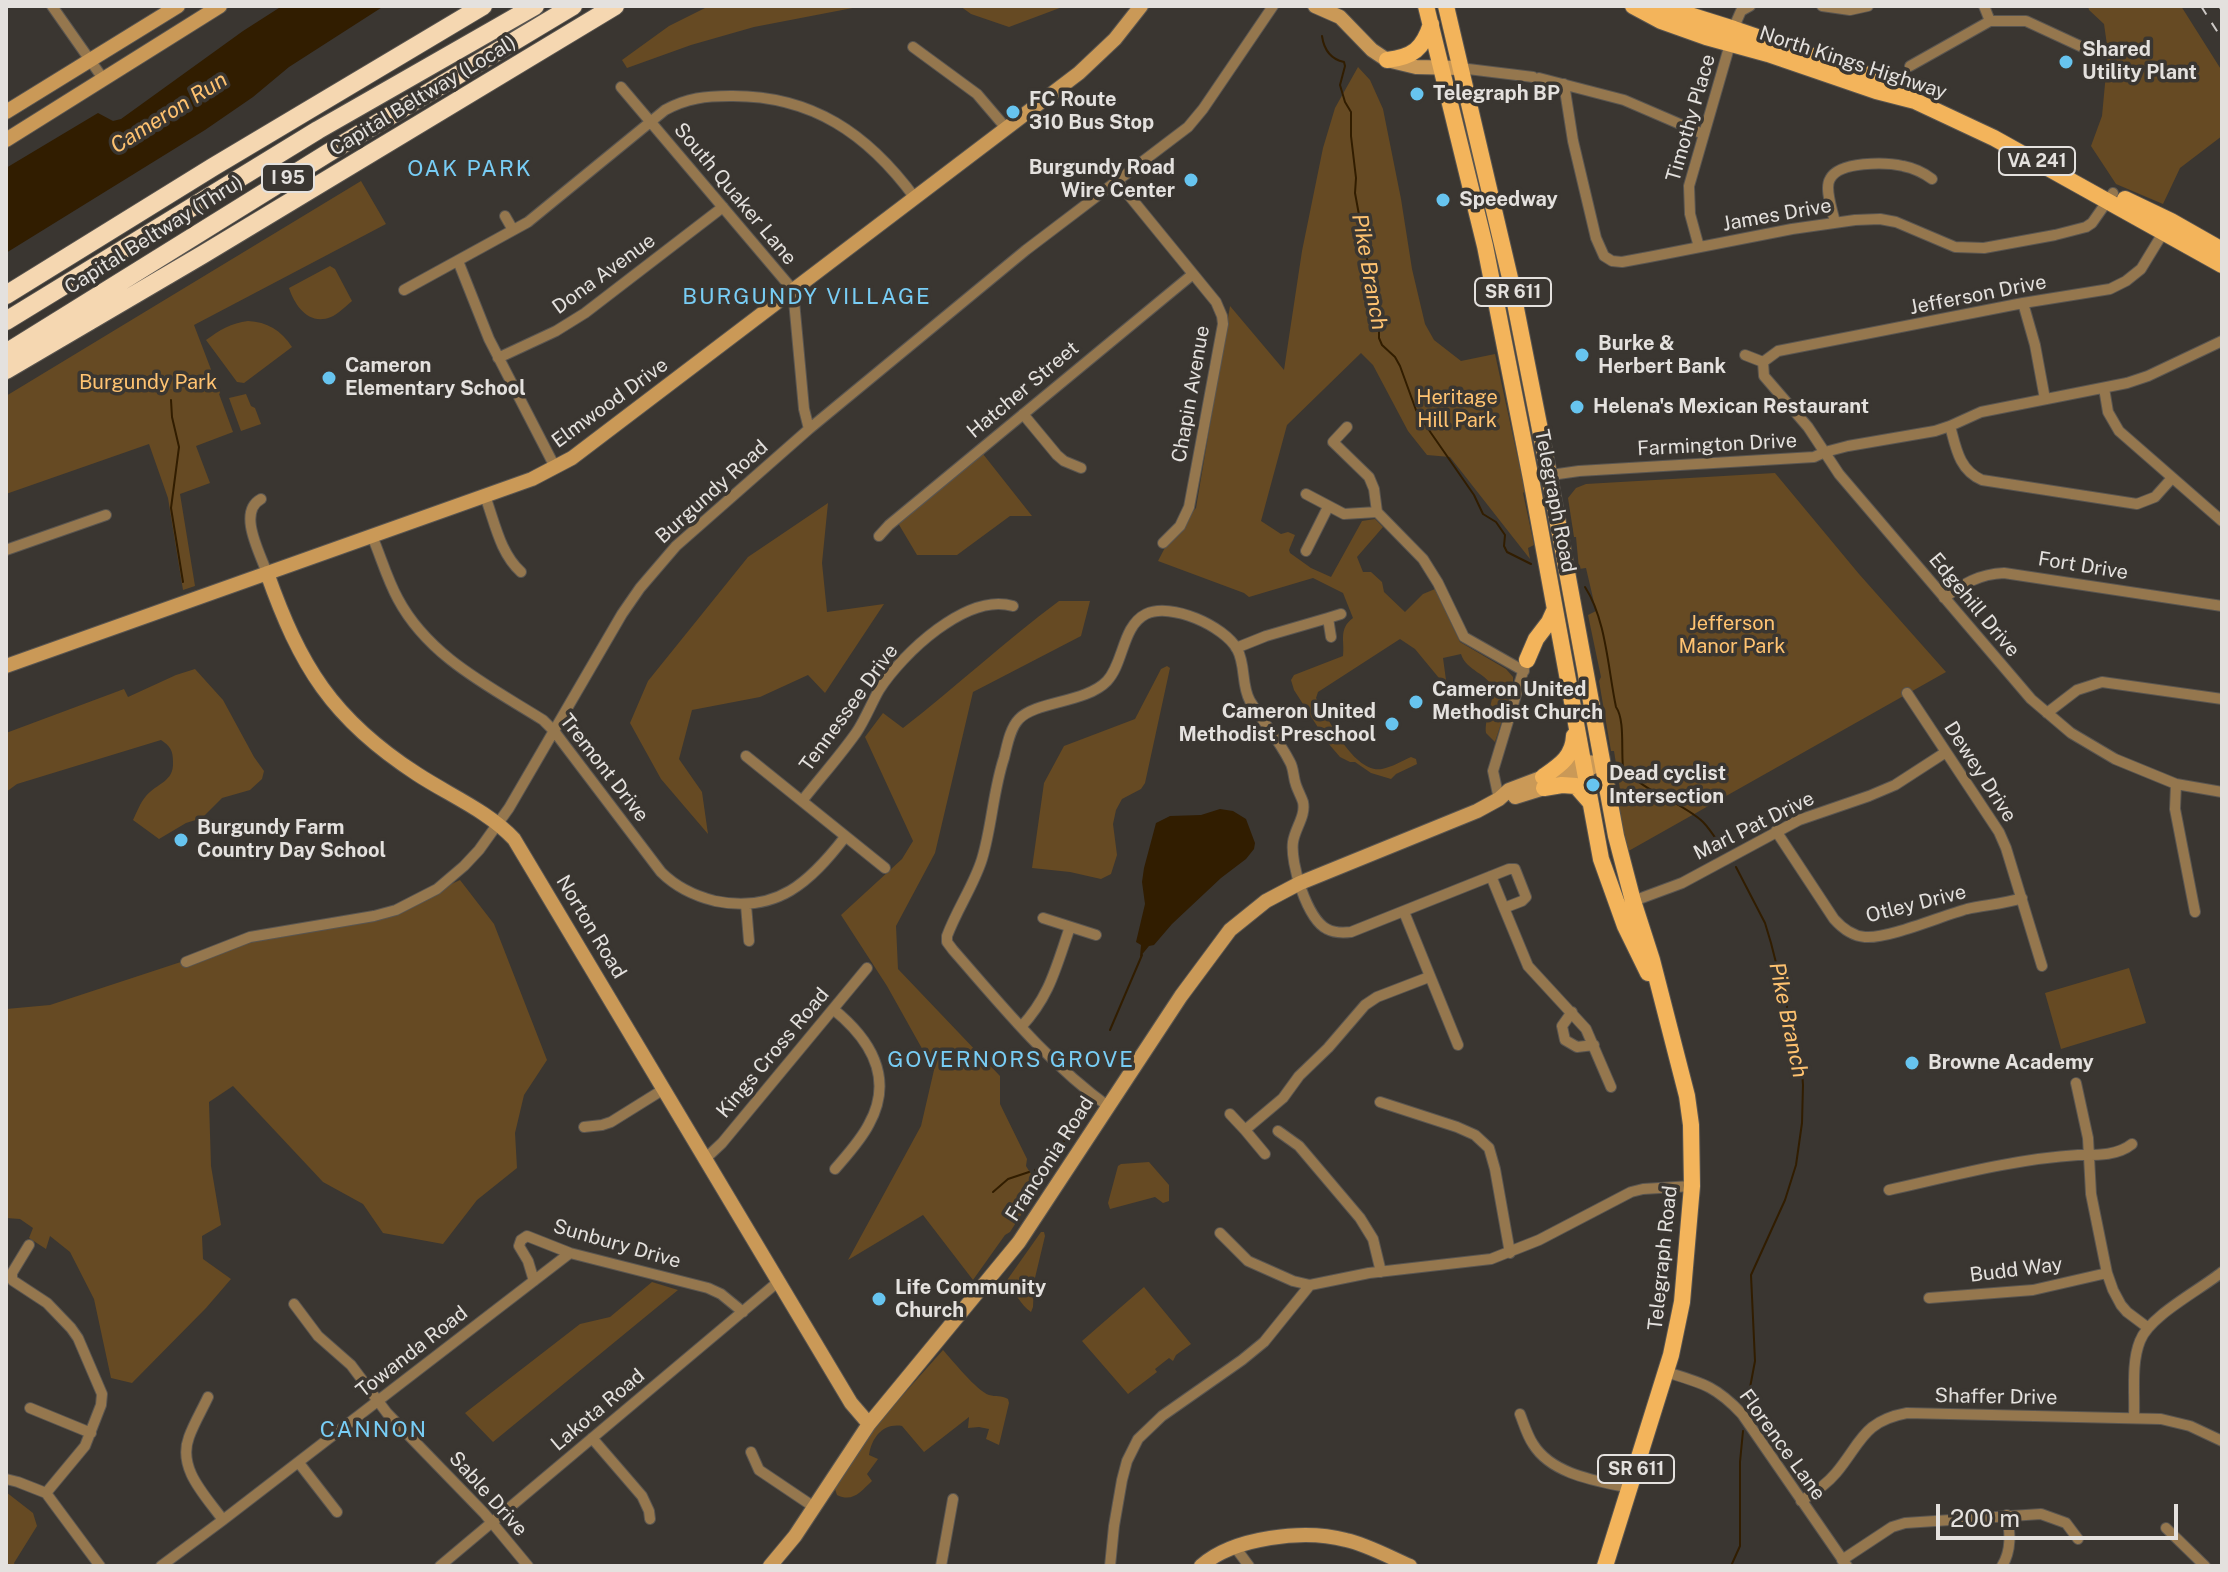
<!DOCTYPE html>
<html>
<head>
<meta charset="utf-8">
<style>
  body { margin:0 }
  #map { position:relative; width:2228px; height:1572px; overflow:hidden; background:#3a3631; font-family:"Public Sans",sans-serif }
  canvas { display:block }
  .frame { position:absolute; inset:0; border:8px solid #e4e1de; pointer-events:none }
  .scale { position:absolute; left:1936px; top:1504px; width:242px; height:36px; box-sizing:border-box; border:4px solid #e4e1de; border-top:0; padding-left:10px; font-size:24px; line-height:28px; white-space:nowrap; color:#e4e1de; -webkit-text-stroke:6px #3a3631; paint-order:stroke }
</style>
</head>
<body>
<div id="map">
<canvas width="2228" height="1572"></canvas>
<div class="frame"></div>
<div class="scale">200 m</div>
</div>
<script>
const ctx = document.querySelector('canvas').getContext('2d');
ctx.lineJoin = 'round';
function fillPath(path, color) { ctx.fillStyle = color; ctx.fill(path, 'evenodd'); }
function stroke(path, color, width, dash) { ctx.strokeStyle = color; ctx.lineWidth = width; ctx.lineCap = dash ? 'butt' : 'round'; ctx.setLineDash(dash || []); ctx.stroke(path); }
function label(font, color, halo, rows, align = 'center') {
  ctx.font = font + ' "Public Sans",sans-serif'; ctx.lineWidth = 7; ctx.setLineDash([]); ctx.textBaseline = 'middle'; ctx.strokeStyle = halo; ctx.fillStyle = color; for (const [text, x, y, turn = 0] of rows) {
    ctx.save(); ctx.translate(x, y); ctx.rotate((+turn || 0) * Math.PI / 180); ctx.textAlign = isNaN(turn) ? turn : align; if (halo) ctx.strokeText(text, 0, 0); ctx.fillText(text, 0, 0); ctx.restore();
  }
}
const green = new Path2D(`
  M709 6H863L754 27 691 45 627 68 622 60 669 26Z
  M960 6H1065L1009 27 971 14Z
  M2088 6H2181L2222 71V136L2180 168 2163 204 2116 184 2091 146 2102 116 2108 52 2104 24 2089 10Z
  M1358 67 1370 80 1383 109 1401 199 1412 269 1425 324 1434 340 1461 361 1495 354 1525 491 1523 493 1534 545 1528 548 1530 559 1450 457 1427 455 1408 431 1373 365 1361 353 1287 425 1261 521 1281 534 1288 532 1295 535 1289 550 1290 553 1311 568 1331 577 1362 521 1375 519 1383 527 1357 557 1363 572H1371L1382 582 1384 592 1405 612 1423 594 1435 589 1460 642 1506 669 1513 677V687L1495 742 1486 733C1484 719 1495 700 1492 688 1489 674 1466 671 1461 654L1443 658 1446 680 1455 690 1453 695 1415 649 1400 639 1318 692 1316 698C1328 718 1354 774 1382 769 1392 767 1402 761 1411 757L1416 759 1417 764 1396 774 1391 779 1371 773 1355 762H1350L1340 757 1328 743 1294 690 1291 680 1294 675 1343 656C1345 641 1338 629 1353 618L1343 593 1313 578 1249 597 1244 593 1158 561 1171 536 1196 508 1230 306 1284 370 1302 251 1323 148 1335 108Z
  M361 181 386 224 194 325 220 393 219 394 233 432 196 446 210 483 180 494 195 586 183 590 168 498 149 444 6 494V396Z
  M330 266 335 269 352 301C346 306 338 314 331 317 309 326 295 306 289 288Z
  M248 321C267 322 281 330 292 347L244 383 237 382 206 340C220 330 231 323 248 321Z
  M246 394 251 406 255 408 261 424 241 431 229 398Z
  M983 454 1032 516H1010L957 555H917L898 523Z
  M1775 473 1859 574 1946 672 1625 853 1618 797 1621 796 1614 751H1611L1599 681 1601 677 1588 615 1596 611 1586 568 1579 569 1576 537H1574L1568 498 1576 488 1586 484Z
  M828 503 822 563 827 612 884 604 825 693 808 675 760 697 692 710 679 759 702 792 708 834 661 779 630 723 648 681 748 557Z
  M1059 601H1090L1081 636 973 692 935 853 896 926 898 969 1000 1076V1104L1027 1159 1026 1166 1039 1187 1010 1232 1005 1235 973 1280 923 1215 848 1260 921 1126 934 1070 887 986 841 915 902 859 913 841 865 737 883 713 903 728C956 687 1005 641 1059 601Z
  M1167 666 1170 668 1145 783 1141 789 1122 799 1116 810 1113 824 1117 855 1111 874 1101 879 1070 872 1032 868 1044 783 1064 746 1135 719 1161 669Z
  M195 669 223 700 254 757 264 771 262 779 250 790 222 798 202 818 186 823 159 839 133 820C137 812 140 803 146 796 157 783 174 782 173 762 173 750 170 746 161 740L17 784 6 792V733L124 689 128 697 176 675Z
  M460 880 494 924 547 1060 524 1095 515 1133 517 1168 477 1200 443 1244 383 1233 363 1204 323 1182 233 1086 209 1102 211 1166 221 1225 202 1236 203 1259 231 1279 206 1308 132 1383 111 1378 94 1299 70 1252 50 1236 46 1249 29 1238 33 1228 20 1219 6 1218V1009L50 1005 263 935 396 910Z
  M2129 968 2146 1023 2061 1049 2045 993Z
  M1149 1162 1169 1185V1201L1163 1203 1155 1197 1110 1209 1108 1203 1118 1166 1121 1164Z
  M1041 1232H1044L1045 1236 1034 1282 1033 1307 1031 1312C1020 1305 1015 1290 1005 1283Z
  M652 1282 678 1290 493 1442 465 1413 580 1324 610 1317Z
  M1144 1287 1191 1344 1176 1355 1173 1361 1169 1358 1155 1369 1157 1372 1128 1394 1082 1341Z
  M943 1350C952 1360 977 1391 989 1395 996 1397 1001 1395 1008 1399L1009 1403 999 1445 986 1439 989 1429 979 1427 968 1428 969 1417 924 1452 902 1426C883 1423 872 1437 869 1455L878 1459 867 1474 872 1481C861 1491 853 1503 837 1495L835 1489 877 1424Z
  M6 1492 33 1513 37 1526 14 1563 15 1566H6Z`);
const water = new Path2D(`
  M282 6H384L289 67 253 97 205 130 6 253V168L98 113 113 121 121 119 243 31Z
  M1220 809 1233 811 1246 819 1255 843 1254 849 1246 859 1221 878 1172 924 1154 945 1149 946 1140 957 1141 945 1136 942 1145 904 1142 882 1144 868 1156 823 1170 816 1201 815Z`);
const stream = new Path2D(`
  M1322 36C1324 50 1330 59 1344 62L1345 66 1340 85 1345 102 1351 112V136L1356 178 1355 193 1368 264 1374 313 1379 326V338L1382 345 1395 357 1400 366 1416 410 1431 433 1474 495 1483 514 1496 522 1505 535 1504 546 1507 552 1531 564
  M171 400 172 417 179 447 171 508 183 582
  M1585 587C1606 619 1608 669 1616 707 1625 720 1621 749 1623 767 1644 793 1679 800 1703 822 1710 829 1716 839 1722 848
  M1736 867 1765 923 1771 943 1787 1006V1019L1801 1059 1803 1085 1802 1123 1796 1165 1785 1200 1751 1275 1755 1361 1746 1409
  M1110 1030 1142 955
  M1035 1170C1047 1161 1073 1134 1077 1120
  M993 1192 1008 1179 1029 1172
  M1731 1566 1740 1546V1462L1743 1431`);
const street = new Path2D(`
  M52 6 104 80
  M1822 6 1850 10 1868 6
  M1984 6 1990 21
  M913 47 977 94 1006 128
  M1910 66 1990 21H2026L2093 52
  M1460 68 1533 77
  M1539 78 1624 100 1703 134
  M1564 84 1573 141 1596 238 1604 256 1612 261 1622 262 1649 257 1792 229 1855 220 1880 219 1896 222 1955 247 1984 248 2055 235 2086 227 2092 223 2113 193
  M621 87 793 290 804 409 809 429
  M1118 182 1216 302 1222 316 1223 324 1189 507 1180 526 1163 543
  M505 216 513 230
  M1835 223C1833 211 1824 189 1830 179 1839 161 1886 162 1903 166 1913 168 1924 173 1932 179
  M1699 247 1690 214 1689 186 1737 20 1741 11 1750 6
  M458 261 489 339 555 467
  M404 290 528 222 665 110C687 98 706 96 730 96 812 95 868 134 915 198
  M2023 303 2035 345 2045 399
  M1745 355 1763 362
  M498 358 556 331 585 313 723 207
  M1763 362 1764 376 1808 427 1839 474 2031 699 2071 733 2115 759 2176 784 2222 792
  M1763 362 1778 351 2023 303 2110 289 2126 281 2141 269 2166 228
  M2104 388 2108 412 2119 431 2222 521
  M1023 414 1057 455 1064 461 1081 468
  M1950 426C1956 448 1959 470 1982 480L2137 504 2155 497 2172 478
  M1347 427 1333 442 1369 477 1374 489 1377 512
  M1544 476 1579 471 1814 457 1825 452 1848 446 1935 431 1950 426 1981 412 2127 383 2148 376 2222 341
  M1306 494 1344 514 1377 512
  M485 496C495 523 500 553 521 572
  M261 499C237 512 260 553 267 573
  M1377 512 1423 559 1438 583 1464 637 1524 671
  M372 536C381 557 387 579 398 599 429 657 489 686 543 720L554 731 661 872C676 887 695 896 715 901 777 914 810 882 845 837
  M879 536 889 525 1193 274
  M6 550 106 515
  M1306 551 1328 507
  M1944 598C1963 584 1979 574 2004 573L2222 606
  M1328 618 1341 614
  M1236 648 1266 636 1328 618 1331 637
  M1907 693 1999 832 2006 848 2042 966
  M2047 713 2077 690 2102 682 2222 699
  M746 756 885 868
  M2176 784 2175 809 2195 912
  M1499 799 1493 771 1525 665
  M802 801C820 778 839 757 856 733 865 720 871 704 879 690 902 654 967 592 1013 606
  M1776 831 1834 919C1842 928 1852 936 1865 937 1888 939 1941 916 1967 909 1985 905 2004 904 2022 898
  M1491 876 1504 908
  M1628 903 1682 883 1799 820 1869 796 1895 785 1946 752
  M746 905 749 941
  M1404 912 1458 1045
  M1043 918 1096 935
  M186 962 250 937 374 916 396 910 437 889 464 866 479 850 509 808 622 614 640 588 676 546 809 429 1026 250 1188 127 1203 109 1273 6
  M833 1009C869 1038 895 1077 869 1124 861 1140 847 1155 835 1169
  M1572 1012 1562 1026 1565 1040 1577 1047 1594 1045
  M1021 1027C1050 996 1056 967 1070 927
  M2076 1083 2088 1138 2091 1194 2107 1273 2113 1290 2121 1305 2127 1312 2147 1327
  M1380 1102 1457 1127 1475 1135 1489 1148 1495 1169 1510 1253
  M1109 1107C1047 1062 1003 1007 953 950L947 942V936C957 909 974 885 982 859 992 826 993 791 1004 758 1007 746 1010 728 1019 719 1036 701 1086 703 1107 681 1124 663 1122 626 1146 614 1171 602 1224 626 1237 649 1246 665 1241 685 1250 701 1263 722 1279 740 1290 762 1294 769 1293 777 1296 785 1298 791 1301 796 1303 802 1306 816 1295 828 1293 842 1290 863 1307 919 1327 929 1334 933 1342 933 1351 932L1509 869H1515L1526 897 1522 901 1504 908 1528 966 1586 1029 1611 1087
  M1230 1114 1245 1130 1283 1098 1299 1076 1328 1048 1365 1005 1377 997 1429 977
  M584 1127 602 1125 611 1122 664 1089
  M1245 1130 1265 1154
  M1278 1131 1299 1146 1360 1218 1373 1239 1381 1272
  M706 1158 722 1143 867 968
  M1889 1190C1952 1176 2014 1159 2078 1155 2096 1155 2117 1156 2132 1144
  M1220 1233 1248 1261 1293 1281 1310 1285
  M29 1245 12 1273V1280L47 1303 71 1328 78 1338 102 1394 101 1405 85 1446 46 1493
  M534 1281 528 1261 519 1246 521 1240 527 1236 570 1253 708 1288 721 1294 743 1312
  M1929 1298 2033 1290 2107 1273
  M294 1304 318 1336 351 1365 387 1413 484 1513 528 1566
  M1666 1372C1702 1383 1716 1386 1742 1414L1847 1566
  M208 1397C202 1410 194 1423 189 1437 177 1469 206 1496 223 1520
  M30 1408 91 1433
  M1520 1414C1524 1424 1527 1435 1533 1444 1552 1475 1598 1481 1630 1488
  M2134 1417C2135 1393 2131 1363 2140 1341 2149 1316 2200 1290 2222 1272
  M592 1438 642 1496 649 1511 650 1519
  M751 1452 759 1470 814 1507
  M299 1463 337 1512
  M6 1479 18 1482 46 1493 100 1566
  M1801 1501C1814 1493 1826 1485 1836 1473 1861 1443 1863 1421 1907 1413L2161 1419 2190 1426 2222 1441
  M2166 1528 2205 1566
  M1235 1547 1249 1566
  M1842 1560 1892 1527 1905 1523 2041 1514 2066 1523 2078 1539
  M161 1566 223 1520 570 1253
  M440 1566 779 1281
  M941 1566 953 1499
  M1110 1566 1114 1526 1122 1480 1127 1461 1138 1439 1162 1416 1242 1360 1264 1342 1310 1285 1369 1273 1491 1259 1539 1240 1631 1192 1643 1189 1692 1186
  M2002 1566C2012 1550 2010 1532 2007 1515`);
const secondary = new Path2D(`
  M1315 6 1340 17 1372 50 1387 60 1416 67 1460 68
  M6 112 178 6
  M6 140 220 6
  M267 573C300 666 332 719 417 774 449 795 488 811 514 839L851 1403 869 1424
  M6 666 532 479 572 458 1079 73 1115 39 1141 6
  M1515 797 1544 788 1593 767
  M770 1566 795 1536 869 1424 1019 1242 1181 996 1230 930 1266 901 1300 883 1477 811 1499 799 1509 790 1583 762 1601 763
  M1201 1566C1234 1537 1304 1529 1346 1540 1368 1545 1389 1557 1410 1566`);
const primary = new Path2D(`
  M1426 6 1485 246 1531 479 1601 859 1625 926 1648 973
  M1446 6 1510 278 1549 475 1616 836 1633 901 1652 960 1687 1096 1691 1125 1692 1186 1682 1302 1671 1355 1605 1566
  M1633 6 1661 21 1706 37 1768 54 1876 91 1915 101 1994 138 2222 265
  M1661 6 1734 29 1912 90
  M1387 60C1413 57 1423 49 1431 24
  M2125 199 2171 221 2222 250
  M1527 660 1536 639 1549 622 1554 611
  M1543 777C1560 765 1573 757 1574 736
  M1544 788 1562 785 1576 786 1590 802`);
const highway = new Path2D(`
  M6 295 213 167 483 6
  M6 321 318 130 535 6
  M6 353 328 153 573 6
  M6 370 202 255 615 6`);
const rail = new Path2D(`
  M2201 6 2222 39
  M2219 6 2222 11`);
const markers = [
  [2066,62,8,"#67c4ef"],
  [1417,94,8,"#67c4ef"],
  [1013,112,8,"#67c4ef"],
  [1191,180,8,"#67c4ef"],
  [1443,200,8,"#67c4ef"],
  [1582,355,8,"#67c4ef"],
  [329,378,8,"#67c4ef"],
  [1577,407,8,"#67c4ef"],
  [1416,702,8,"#67c4ef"],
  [1392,724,8,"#67c4ef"],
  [1593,785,8,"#67c4ef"],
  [181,840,8,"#67c4ef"],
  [1912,1063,8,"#67c4ef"],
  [879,1299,8,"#67c4ef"]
];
const shields = [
  [2037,161,76],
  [288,178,52],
  [1513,292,76],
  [1636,1469,76]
];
const shieldNames = [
  ["VA 241",2037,161],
  ["I 95",288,178],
  ["SR 611",1513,292],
  ["SR 611",1636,1469]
];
const poiNames = [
  ["Shared",2082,50],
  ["Utility Plant",2082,73],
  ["Telegraph BP",1433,94],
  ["FC Route",1029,100],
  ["310 Bus Stop",1029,123],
  ["Burgundy Road",1175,168,"right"],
  ["Wire Center",1175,191,"right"],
  ["Speedway",1459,200],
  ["Burke &",1598,344],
  ["Herbert Bank",1598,367],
  ["Cameron",345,366],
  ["Elementary School",345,389],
  ["Helena's Mexican Restaurant",1593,407],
  ["Cameron United",1432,690],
  ["Methodist Church",1432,713],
  ["Cameron United",1376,712,"right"],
  ["Methodist Preschool",1376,735,"right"],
  ["Dead cyclist",1609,774],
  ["Intersection",1609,797],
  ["Burgundy Farm",197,828],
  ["Country Day School",197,851],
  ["Browne Academy",1928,1063],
  ["Life Community",895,1288],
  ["Church",895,1311]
];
const streetNames = [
  ["North Kings Highway",1853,63,18],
  ["Capital Beltway (Local)",423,96,-31],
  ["Timothy Place",1691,118,-74],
  ["South Quaker Lane",735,194,50],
  ["James Drive",1777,215,-10],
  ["Capital Beltway (Thru)",154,235,-32],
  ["Dona Avenue",604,274,-36],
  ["Jefferson Drive",1978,295,-11],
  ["Hatcher Street",1023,390,-40],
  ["Chapin Avenue",1191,394,-80],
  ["Elmwood Drive",610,403,-36],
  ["Farmington Drive",1717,445,-3],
  ["Burgundy Road",712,492,-42],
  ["Telegraph Road",1555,501,79],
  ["Fort Drive",2083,566,9],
  ["Edgehill Drive",1974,605,50],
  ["Tennessee Drive",849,708,-54],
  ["Tremont Drive",604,768,52],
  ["Dewey Drive",1980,772,57],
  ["Marl Pat Drive",1754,826,-26],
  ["Otley Drive",1916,904,-14],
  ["Norton Road",591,927,59],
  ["Kings Cross Road",773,1053,-50],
  ["Franconia Road",1050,1159,-57],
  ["Sunbury Drive",617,1244,16],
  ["Telegraph Road",1663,1258,-84],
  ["Budd Way",2016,1270,-7],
  ["Towanda Road",412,1352,-38],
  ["Shaffer Drive",1996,1397,1],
  ["Lakota Road",598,1410,-40],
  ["Florence Lane",1782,1445,54],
  ["Sable Drive",488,1494,48]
];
const parkNames = [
  ["Burgundy Park",148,383],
  ["Heritage",1457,398],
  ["Hill Park",1457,421],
  ["Jefferson",1732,624],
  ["Manor Park",1732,647]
];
const waterNames = [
  ["Cameron Run",169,113,-32],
  ["Pike Branch",1369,272,80],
  ["Pike Branch",1788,1020,78]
];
const neighbourhoodNames = [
  ["OAK PARK",470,169],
  ["BURGUNDY VILLAGE",807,297],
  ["GOVERNORS GROVE",1011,1060],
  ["CANNON",374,1430]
];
fillPath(green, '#664a23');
fillPath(water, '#311d00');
stroke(stream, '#311d00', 2);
stroke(street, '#595550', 12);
stroke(secondary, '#595550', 16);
stroke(primary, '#595550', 18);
stroke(highway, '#595550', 20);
stroke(street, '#95774e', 10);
stroke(secondary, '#ca9957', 14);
stroke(primary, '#f3b45b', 16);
stroke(highway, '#f5d7b1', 18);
stroke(rail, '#ccc8c5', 2, [10, 10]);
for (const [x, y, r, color] of markers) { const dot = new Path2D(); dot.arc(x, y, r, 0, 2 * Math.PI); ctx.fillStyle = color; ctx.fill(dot); stroke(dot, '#3a3631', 3); }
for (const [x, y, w] of shields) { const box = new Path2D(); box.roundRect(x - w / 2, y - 14, w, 28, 6); ctx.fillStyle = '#3a3631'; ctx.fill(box); stroke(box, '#e4e1de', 2); }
label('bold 18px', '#e4e1de', null, shieldNames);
label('bold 20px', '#e4e1de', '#3a3631', poiNames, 'left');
label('20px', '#e4e1de', '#3a3631', streetNames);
label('20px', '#ffc371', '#3a3631', parkNames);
label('italic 22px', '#fec270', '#3a3631', waterNames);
ctx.letterSpacing = '2px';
label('22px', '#78cdf5', '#3a3631', neighbourhoodNames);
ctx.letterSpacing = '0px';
</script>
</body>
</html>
